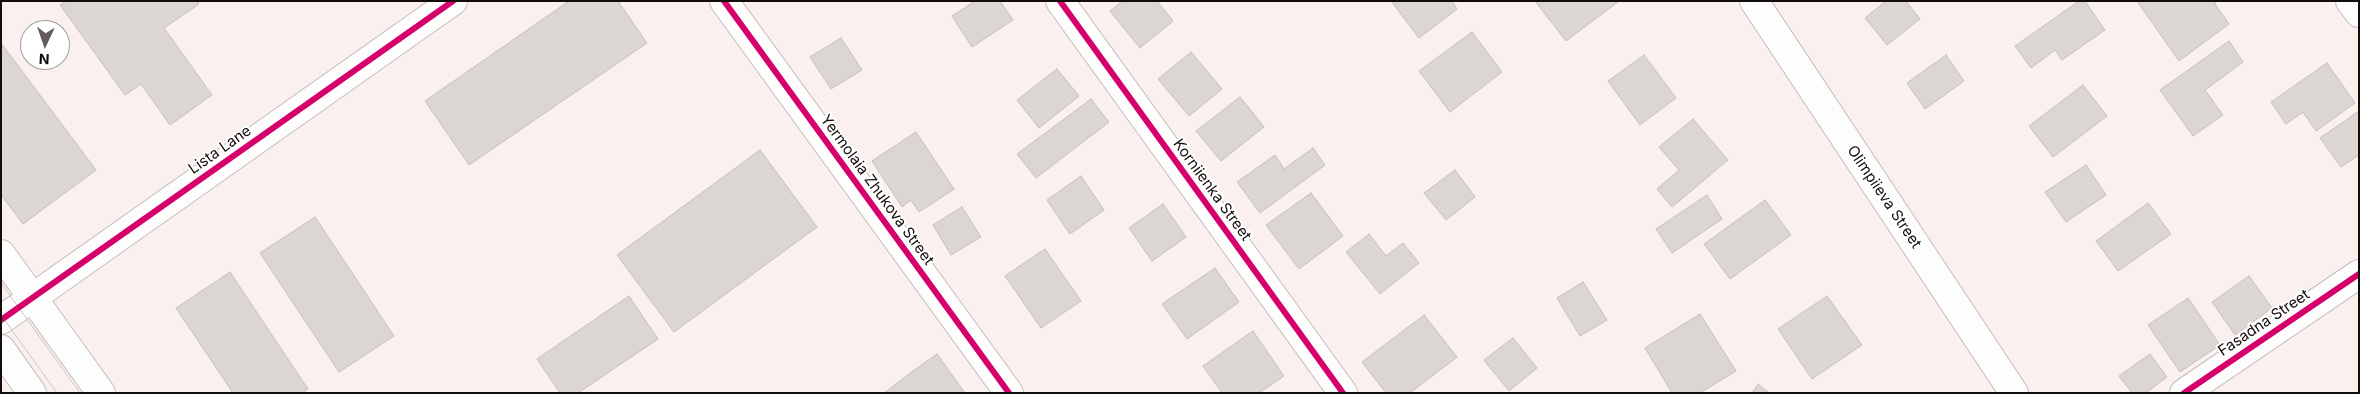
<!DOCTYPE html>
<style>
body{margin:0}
#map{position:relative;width:2360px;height:394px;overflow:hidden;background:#faf1ef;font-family:Inter,sans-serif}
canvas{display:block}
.frame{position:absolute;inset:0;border:2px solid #120c0a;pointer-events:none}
.north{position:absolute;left:20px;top:20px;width:50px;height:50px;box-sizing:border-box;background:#fff;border:1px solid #a09e9d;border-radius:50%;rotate:183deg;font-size:14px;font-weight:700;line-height:20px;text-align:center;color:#120c0a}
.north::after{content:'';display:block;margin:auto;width:18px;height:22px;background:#635c5a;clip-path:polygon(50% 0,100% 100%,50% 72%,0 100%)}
</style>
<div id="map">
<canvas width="2360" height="394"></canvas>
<div class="frame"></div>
<div class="north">N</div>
</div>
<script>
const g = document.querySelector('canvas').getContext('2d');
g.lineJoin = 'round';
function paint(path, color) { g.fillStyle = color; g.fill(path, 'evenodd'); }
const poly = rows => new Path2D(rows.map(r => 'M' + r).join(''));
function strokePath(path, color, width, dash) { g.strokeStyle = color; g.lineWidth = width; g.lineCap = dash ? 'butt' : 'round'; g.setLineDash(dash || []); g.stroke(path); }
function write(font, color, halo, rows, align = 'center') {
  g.font = font + ' Inter,sans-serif'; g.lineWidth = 4; g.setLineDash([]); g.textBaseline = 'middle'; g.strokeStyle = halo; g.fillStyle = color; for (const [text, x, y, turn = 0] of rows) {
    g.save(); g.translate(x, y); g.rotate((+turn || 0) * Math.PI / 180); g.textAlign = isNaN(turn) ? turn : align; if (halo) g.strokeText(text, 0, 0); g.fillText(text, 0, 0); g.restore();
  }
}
const building = poly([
 [66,1,197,1,199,4,164,28,212,95,170,125,141,84,125,95,60,5,66,1],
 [569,1,618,1,647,43,469,165,425,101,569,1],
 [975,1,1000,1,1013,20,972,47,952,16,975,1],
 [1122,1,1157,1,1173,21,1140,48,1110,11,1122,1],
 [1391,1,1452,1,1457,9,1419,38,1391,1],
 [1535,1,1617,1,1618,2,1566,41,1535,1],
 [1886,1,1906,1,1920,19,1887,45,1865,18,1886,1],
 [2079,1,2085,1,2105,30,2062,60,2055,50,2031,68,2015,46,2079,1],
 [2137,1,2216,1,2215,4,2229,24,2179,61,2137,1],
 [1472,32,1502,72,1450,112,1419,71,1472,32],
 [841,38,862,70,831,89,810,57,841,38],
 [2229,41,2243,62,2205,90,2223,115,2193,136,2160,90,2229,41],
 [1,43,96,170,23,224,1,195,1,43],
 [1191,52,1222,89,1189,116,1158,79,1191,52],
 [1644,55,1676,98,1640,125,1608,81,1644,55],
 [1946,55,1964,81,1925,109,1907,83,1946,55],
 [2327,63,2355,103,2316,131,2303,112,2286,124,2271,102,2327,63],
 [1057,69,1079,96,1039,128,1017,100,1057,69],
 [2083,85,2107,116,2053,157,2029,126,2083,85],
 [1240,97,1264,127,1221,161,1196,131,1240,97],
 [1091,99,1109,122,1036,178,1017,154,1091,99],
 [2359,111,2359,155,2341,167,2320,138,2359,111],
 [1693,119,1728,160,1672,207,1657,189,1679,170,1659,147,1693,119],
 [916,132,954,189,919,212,911,200,902,207,872,161,916,132],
 [1313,148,1325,165,1260,213,1237,182,1275,155,1284,169,1313,148],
 [760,150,817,227,674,332,617,255,760,150],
 [2086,165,2106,195,2066,222,2045,192,2086,165],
 [1455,170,1475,197,1446,220,1424,193,1455,170],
 [1081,176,1104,210,1070,234,1047,200,1081,176],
 [1311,193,1343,236,1299,269,1266,225,1311,193],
 [1707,195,1722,219,1672,253,1656,229,1707,195],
 [1765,200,1791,235,1730,279,1704,244,1765,200],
 [2148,203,2171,234,2118,271,2096,241,2148,203],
 [1163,204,1186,237,1152,261,1129,228,1163,204],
 [962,207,981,237,951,255,933,225,962,207],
 [315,217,394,336,339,372,260,253,315,217],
 [1369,234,1386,256,1403,243,1419,263,1380,294,1346,252,1369,234],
 [1045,249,1081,301,1041,328,1005,276,1045,249],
 [1215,268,1239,302,1187,339,1162,304,1215,268],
 [230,272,308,389,302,393,233,393,176,308,230,272],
 [2249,276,2272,308,2235,335,2212,302,2249,276],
 [1583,282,1607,320,1580,336,1557,298,1583,282],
 [629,296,658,339,578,393,560,393,537,359,629,296],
 [1827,296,1862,345,1812,379,1778,329,1827,296],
 [2188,298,2220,345,2180,372,2148,325,2188,298],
 [1700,314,1736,371,1700,393,1672,393,1645,348,1700,314],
 [1424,315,1457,357,1410,393,1386,393,1362,362,1424,315],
 [1253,331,1284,376,1259,393,1222,393,1203,366,1253,331],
 [1513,338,1537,368,1509,391,1484,360,1513,338],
 [937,354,965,393,884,393,913,371,937,354],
 [2150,354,2167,377,2146,393,2132,393,2119,376,2150,354],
 [1758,384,1769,393,1752,393,1758,384]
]);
paint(building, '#dcd6d2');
strokePath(building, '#c5bebb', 1);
const street = poly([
 [724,1,1009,393],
 [1060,1,1343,393],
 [2350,1,2359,13],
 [1,320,453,1],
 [2184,393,2359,274]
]);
const secondary = poly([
 [1754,1,2014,393],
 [1,254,101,393],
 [1,349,32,393]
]);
strokePath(street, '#c4bdbb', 30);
strokePath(secondary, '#c4bdbb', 30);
strokePath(street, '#fefdfd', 28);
strokePath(secondary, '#fefdfd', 28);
strokePath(poly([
 [1,283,80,393],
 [1,315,57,393]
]), '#cac7c6', 1);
strokePath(poly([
 [724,1,1009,393],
 [1060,1,1343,393],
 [1,320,453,1],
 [2184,393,2359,274]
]), '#d6006c', 6);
write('15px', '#120c0a', '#fff', [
 ["Lista Lane",220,150,-35],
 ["Yermolaia Zhukova Street",877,190,54],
 ["Korniienka Street",1212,190,54],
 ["Olimpiieva Street",1884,197,56],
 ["Fasadna Street",2264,323,-34]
]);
</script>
